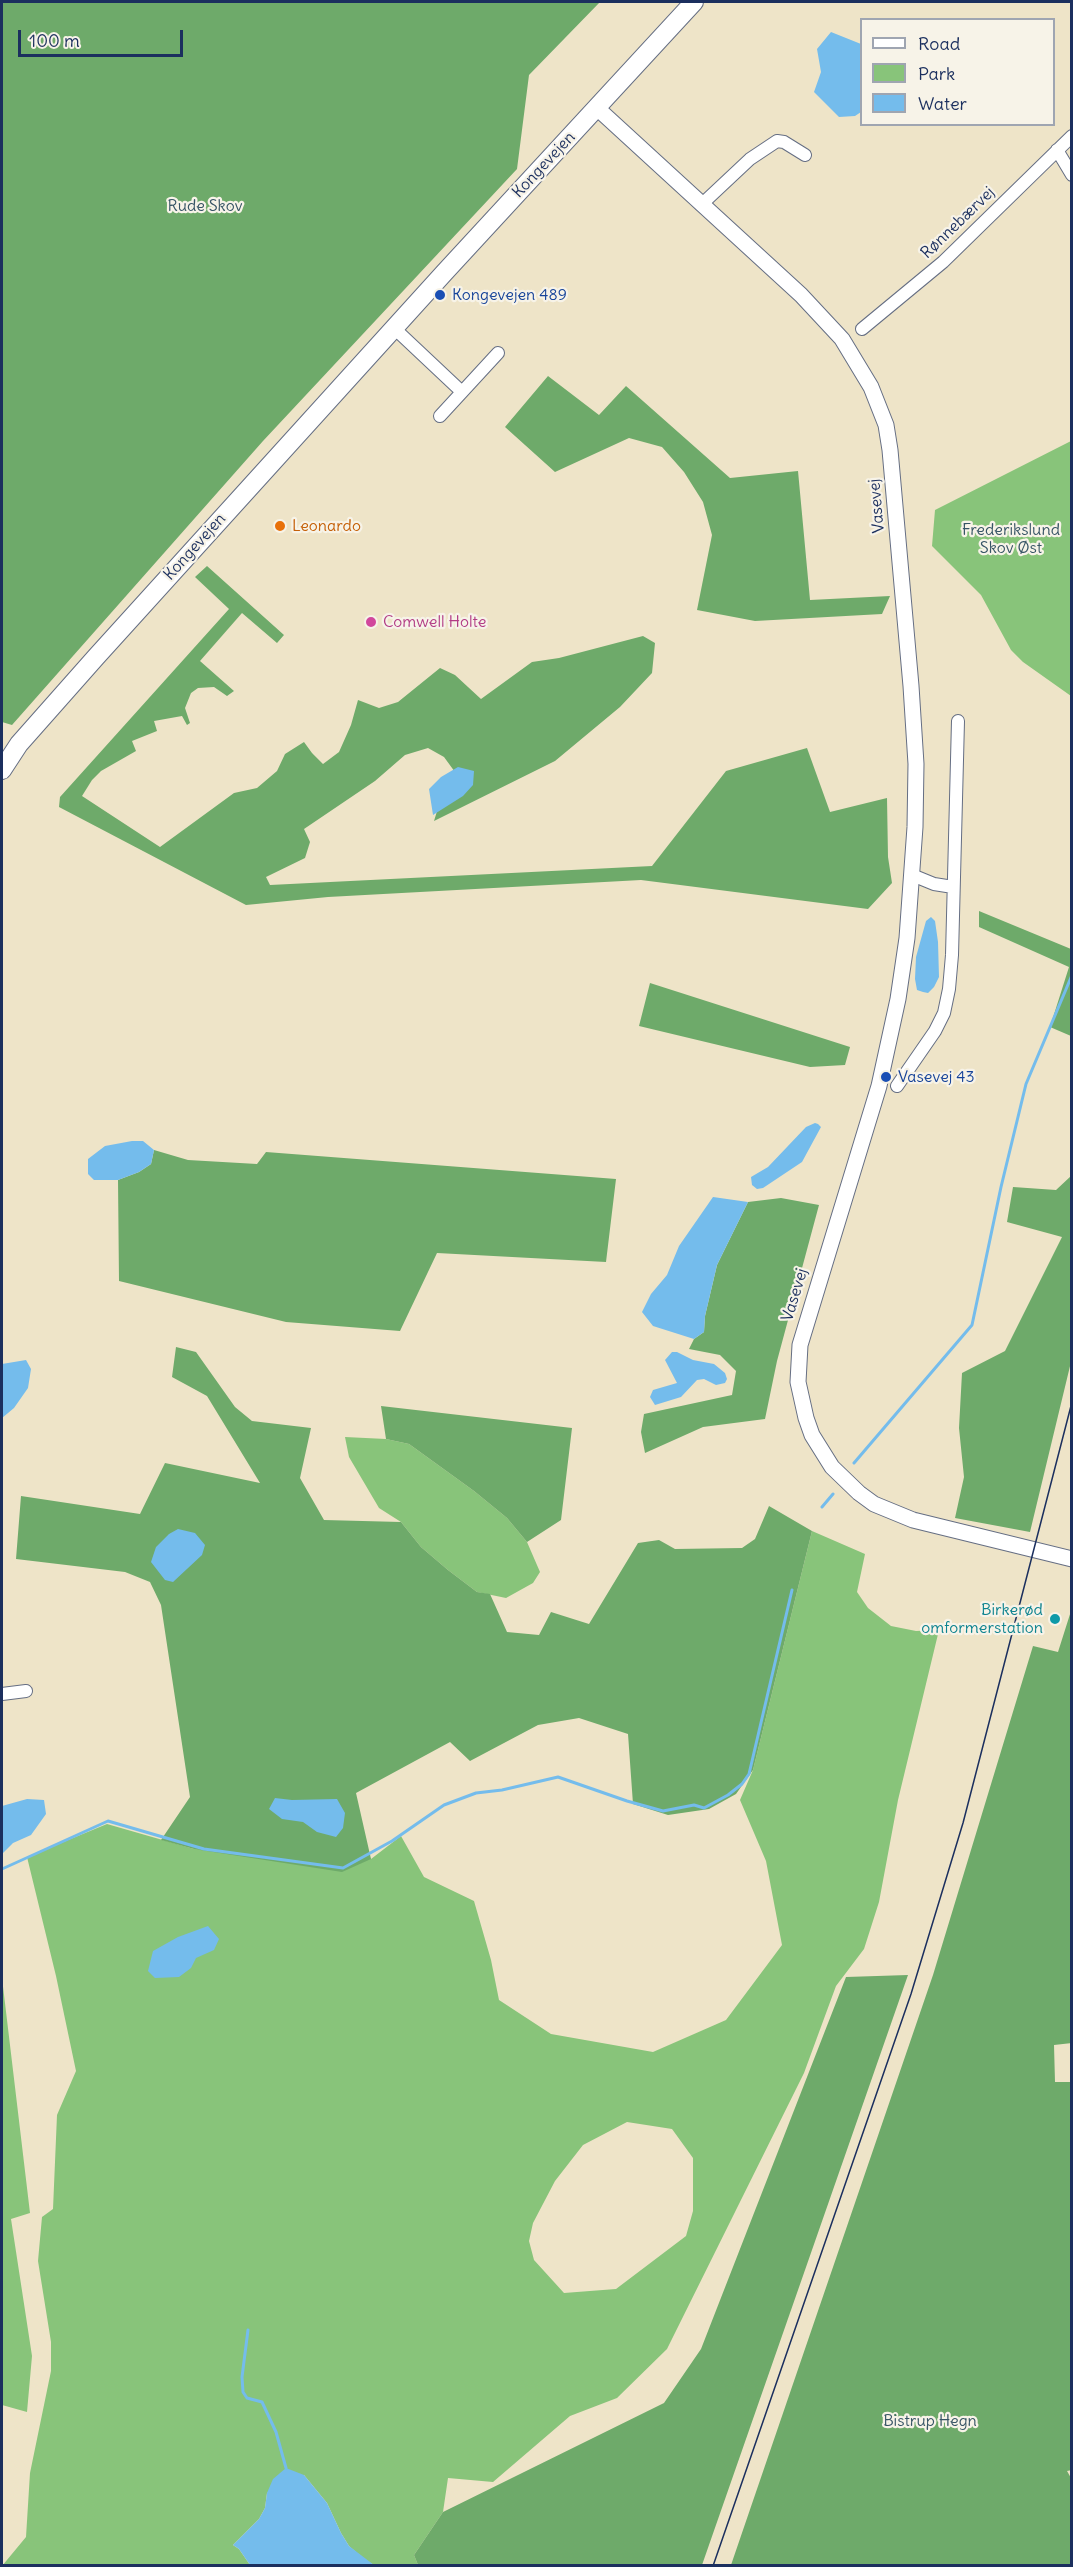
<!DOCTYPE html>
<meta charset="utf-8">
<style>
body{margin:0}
#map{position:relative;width:1073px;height:2567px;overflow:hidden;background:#eee4c8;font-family:Delius,sans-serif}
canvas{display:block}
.frame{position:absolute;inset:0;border:3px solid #1b2f5e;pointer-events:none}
.legend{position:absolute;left:860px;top:18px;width:195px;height:108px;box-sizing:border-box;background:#f7f3e8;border:2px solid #9fa5b1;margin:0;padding:8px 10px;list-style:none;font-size:18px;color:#1b2f5e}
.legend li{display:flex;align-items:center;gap:12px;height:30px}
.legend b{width:30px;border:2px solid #9fa5b1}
.scale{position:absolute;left:18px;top:30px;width:165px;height:27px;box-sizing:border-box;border:3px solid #1b2f5e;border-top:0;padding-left:8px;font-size:18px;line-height:21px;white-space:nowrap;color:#1b2f5e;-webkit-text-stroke:4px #f7f3e8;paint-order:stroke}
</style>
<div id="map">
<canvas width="1073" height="2567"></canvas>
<div class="frame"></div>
<ul class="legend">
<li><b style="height:8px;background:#fff"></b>Road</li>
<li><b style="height:16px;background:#88c47a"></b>Park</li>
<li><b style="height:16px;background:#74bcec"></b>Water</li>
</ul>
<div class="scale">100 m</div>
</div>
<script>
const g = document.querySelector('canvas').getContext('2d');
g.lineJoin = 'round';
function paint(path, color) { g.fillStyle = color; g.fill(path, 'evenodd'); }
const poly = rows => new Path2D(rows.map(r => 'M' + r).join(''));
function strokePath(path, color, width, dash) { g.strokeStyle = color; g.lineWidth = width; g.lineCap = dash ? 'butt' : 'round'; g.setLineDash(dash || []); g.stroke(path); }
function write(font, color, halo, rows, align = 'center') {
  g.font = font + ' Delius,sans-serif'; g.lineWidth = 4.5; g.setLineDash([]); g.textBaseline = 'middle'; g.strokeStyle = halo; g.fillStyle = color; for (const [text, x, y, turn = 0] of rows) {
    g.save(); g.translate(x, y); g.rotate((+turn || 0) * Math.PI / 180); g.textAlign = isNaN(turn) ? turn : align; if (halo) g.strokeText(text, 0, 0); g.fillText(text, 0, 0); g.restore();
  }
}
paint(poly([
 [1071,441,1071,696,1023,662,1011,650,981,595,932,546,935,510],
 [345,1437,386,1439,409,1444,474,1491,507,1518,527,1542,540,1572,533,1583,506,1598,477,1592,448,1570,421,1547,401,1522,379,1508,349,1457],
 [812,1531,865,1554,857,1592,868,1608,891,1626,916,1631,939,1630,898,1800,879,1902,864,1949,836,1986,804,2073,667,2349,617,2398,570,2416,493,2482,448,2478,443,2512,414,2555,418,2565,374,2565,365,2560,349,2546,341,2533,327,2503,304,2475,267,2493,265,2508,259,2519,233,2545,239,2549,250,2565,2,2566,26,2537,30,2473,51,2371,51,2342,38,2261,42,2217,53,2209,57,2115,76,2071,56,1976,27,1857,107,1824,194,1849,371,1859,401,1836,424,1877,474,1901,491,1960,499,2000,551,2034,653,2052,726,2020,782,1945,766,1861,740,1800,753,1770],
 [627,2122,672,2129,693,2158,693,2211,686,2236,616,2289,564,2293,534,2260,529,2241,533,2223,555,2181,583,2145],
 [2,1978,30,2213,11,2219,32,2356,27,2412,2,2405]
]), '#88c47a');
paint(poly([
 [2,2,600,2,529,75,517,169,263,441,12,725,2,722],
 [548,376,599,415,626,386,730,478,798,471,810,600,890,596,882,614,755,621,697,610,712,535,703,502,684,472,662,447,629,438,555,472,505,427],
 [207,566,284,635,277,643,242,613,200,661,234,691,227,696,214,687,198,688,191,693,185,708,190,723,187,725,182,716,154,721,157,731,132,741,136,751,101,771,92,780,82,796,160,847,234,793,257,788,277,771,285,754,304,742,312,753,323,764,339,752,351,725,358,700,379,708,398,702,440,668,455,675,481,699,532,662,559,658,643,636,655,643,652,673,620,707,555,761,434,821,438,808,463,783,444,757,428,748,405,755,375,781,304,829,310,842,305,858,266,877,270,885,652,866,726,771,807,748,830,812,887,798,888,857,892,883,868,909,641,880,328,897,246,905,59,807,60,797,229,609,195,577],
 [979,911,1071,949,1071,1036,1050,1027,1069,967,979,927],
 [650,983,850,1047,845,1065,810,1067,639,1026],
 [154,1150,188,1160,257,1164,266,1152,616,1179,606,1262,437,1253,400,1331,286,1322,119,1281,118,1180,139,1172,151,1164],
 [1071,1176,1071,1362,1030,1532,955,1518,964,1477,959,1428,962,1373,1005,1351,1062,1237,1007,1222,1013,1187,1056,1190],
 [781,1198,819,1205,777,1361,765,1419,703,1427,645,1453,641,1432,644,1414,732,1395,736,1371,720,1355,689,1349,694,1339,704,1332,705,1316,717,1265,748,1202],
 [176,1347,196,1352,235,1407,252,1421,311,1428,300,1478,324,1520,401,1522,421,1547,448,1570,477,1592,490,1594,507,1632,539,1635,551,1612,589,1624,638,1543,659,1540,675,1549,742,1548,755,1539,769,1506,812,1531,753,1770,736,1794,709,1809,668,1815,633,1804,628,1734,579,1718,538,1725,470,1761,450,1742,356,1793,371,1859,342,1872,194,1849,161,1840,190,1797,161,1605,150,1582,125,1572,16,1559,21,1496,140,1514,165,1463,260,1483,207,1396,172,1377],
 [381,1406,572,1428,561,1520,527,1542,507,1518,474,1491,409,1444,386,1439],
 [1071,1611,1072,2043,1054,2045,1055,2082,1072,2082,1072,2470,1067,2471,1071,2478,1071,2565,731,2565,933,1975,1033,1646,1058,1652],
 [908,1975,702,2565,418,2565,414,2555,443,2512,664,2403,701,2349,846,1977]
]), '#6eaa6a');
paint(poly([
 [831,32,861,44,861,112,855,116,839,117,814,92,821,72,817,49],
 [458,767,474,771,473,785,463,796,433,815,429,789,441,777],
 [931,917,935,921,938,942,939,977,934,987,928,993,923,992,917,990,915,979,916,957,926,921],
 [815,1123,818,1124,821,1127,802,1162,763,1188,757,1189,752,1185,751,1177,768,1167,806,1127],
 [132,1141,143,1141,154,1150,151,1164,139,1172,118,1180,94,1180,88,1174,88,1159,105,1146],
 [713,1197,748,1202,717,1265,705,1316,704,1332,694,1339,653,1326,642,1312,651,1294,667,1275,679,1246],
 [672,1352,677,1352,693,1360,714,1364,725,1373,727,1379,725,1383,716,1385,704,1379,697,1380,681,1397,655,1405,650,1397,653,1390,677,1383,665,1360],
 [26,1360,31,1369,28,1388,14,1408,2,1418,2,1364],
 [178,1529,195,1533,205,1545,202,1555,173,1582,165,1580,151,1562,156,1547,169,1534],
 [275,1798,292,1800,337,1799,345,1813,343,1828,336,1837,317,1832,303,1822,282,1819,269,1809],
 [27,1799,44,1800,46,1814,31,1835,13,1843,2,1854,2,1806],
 [208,1926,219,1939,214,1950,196,1958,191,1968,179,1977,155,1978,148,1971,153,1951,178,1937],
 [286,2468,304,2475,327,2503,341,2533,349,2546,374,2565,250,2565,239,2549,233,2545,259,2519,265,2508,267,2493,273,2479]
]), '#74bcec');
strokePath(poly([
 [854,1463,972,1325,1001,1187,1026,1084,1072,975],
 [822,1507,833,1494],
 [2,1869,108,1821,204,1849,343,1868,392,1841,444,1805,476,1793,502,1790,558,1777,627,1801,663,1811,694,1805,704,1808,728,1795,742,1784,749,1774,792,1590],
 [248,2330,242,2377,243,2392,247,2398,262,2402,276,2432,286,2468]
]), '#74bcec', 3);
const minor = poly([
 [1057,150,1072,175],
 [701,205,750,159,777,141,784,142,805,155],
 [394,328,462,392],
 [862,329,943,262,1072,136],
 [440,416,498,353],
 [912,875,934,884,953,887],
 [897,1086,935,1031,944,1013,949,989,952,955,958,721],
 [2,1694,26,1691]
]);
const tertiary = poly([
 [597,108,801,295,842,339,871,387,886,425,890,450,911,686,916,764,915,827,907,938,898,999,879,1086,800,1345,798,1382,806,1418,812,1435,832,1467,859,1493,874,1504,913,1520,1072,1559]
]);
const secondary = poly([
 [2,770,19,744,96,657,444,273,694,2]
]);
strokePath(minor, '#656e83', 14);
strokePath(tertiary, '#656e83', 17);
strokePath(secondary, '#656e83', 20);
strokePath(minor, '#fff', 12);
strokePath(tertiary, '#fff', 15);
strokePath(secondary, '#fff', 18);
strokePath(poly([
 [713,2566,911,1994,963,1823,1072,1402]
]), '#1b2f5e', 1.5);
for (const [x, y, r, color] of [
 [440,295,6,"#1a4fb4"],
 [280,526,6,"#e8710a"],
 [371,622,6,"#d1479c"],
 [886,1077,6,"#1a4fb4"],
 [1055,1619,6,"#0f9aa8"]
]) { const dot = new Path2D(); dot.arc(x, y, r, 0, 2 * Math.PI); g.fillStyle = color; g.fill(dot); strokePath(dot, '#f7f3e8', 2); }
write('16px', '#1b2f5e', '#f7f3e8', [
 ["Kongevejen",544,165,-47],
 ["Rønnebærvej",958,223,-44],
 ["Vasevej",877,506,-95],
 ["Kongevejen",195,547,-48],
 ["Vasevej",795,1295,-73]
]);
write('16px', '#365465', '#f7f3e8', [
 ["Rude Skov",205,206],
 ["Frederikslund",1011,530],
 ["Skov Øst",1011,548],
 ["Bistrup Hegn",930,2421]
]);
write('16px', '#164399', '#f7f3e8', [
 ["Kongevejen 489",452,295],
 ["Vasevej 43",898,1077]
], 'left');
write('16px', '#c56008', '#f7f3e8', [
 ["Leonardo",292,526]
], 'left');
write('16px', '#b23c85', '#f7f3e8', [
 ["Comwell Holte",383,622]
], 'left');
write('16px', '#0d838f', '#f7f3e8', [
 ["Birkerød",1043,1610],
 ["omformerstation",1043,1628]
], 'right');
</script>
